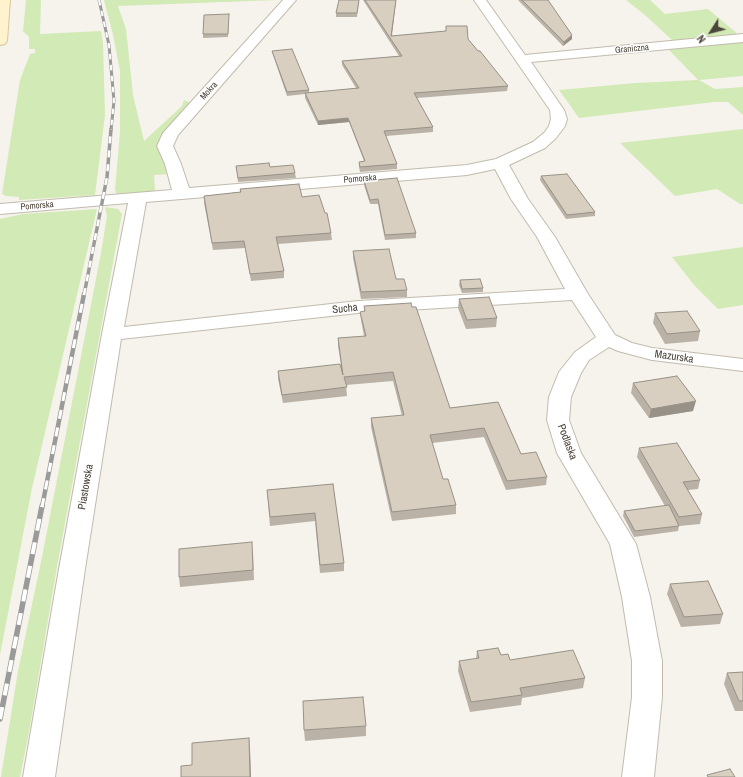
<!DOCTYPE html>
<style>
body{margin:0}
#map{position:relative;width:743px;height:777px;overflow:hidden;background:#f6f3ec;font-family:"Archivo Narrow",sans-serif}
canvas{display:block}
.north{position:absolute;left:691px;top:12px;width:40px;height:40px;-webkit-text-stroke:3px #fff;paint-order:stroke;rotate:234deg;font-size:11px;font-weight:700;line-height:16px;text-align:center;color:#4b4439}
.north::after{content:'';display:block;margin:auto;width:14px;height:18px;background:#4b4439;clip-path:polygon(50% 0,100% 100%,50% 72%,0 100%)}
</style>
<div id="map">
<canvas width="743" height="777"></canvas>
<div class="north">N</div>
</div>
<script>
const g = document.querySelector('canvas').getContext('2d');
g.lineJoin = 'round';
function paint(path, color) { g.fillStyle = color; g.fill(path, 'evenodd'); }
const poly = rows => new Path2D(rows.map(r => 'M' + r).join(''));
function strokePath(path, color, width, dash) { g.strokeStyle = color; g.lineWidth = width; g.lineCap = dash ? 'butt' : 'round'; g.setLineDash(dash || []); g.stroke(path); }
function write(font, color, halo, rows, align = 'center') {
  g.font = font + ' "Archivo Narrow",sans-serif'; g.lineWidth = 3; g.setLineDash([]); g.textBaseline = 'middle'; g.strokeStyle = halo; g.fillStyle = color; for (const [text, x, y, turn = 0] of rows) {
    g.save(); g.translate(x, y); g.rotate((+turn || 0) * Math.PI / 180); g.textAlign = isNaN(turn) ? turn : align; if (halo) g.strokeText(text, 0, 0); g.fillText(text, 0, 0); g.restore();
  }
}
paint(poly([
 [26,0,41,0,40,34,101,31,103,43,105,115,95,195,19,200,19,197,6,196,2,194,20,80,30,54,35,53,35,49,29,49,29,37,23,31],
 [104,0,277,0,118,6,126,29,133,95,144,141,182,106,184,100,193,104,159,141,172,174,154,175,155,191,117,194,115,190,120,132,120,71,113,35],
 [626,0,650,0,665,14,708,9,739,35,673,41,645,15],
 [743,42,743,76,699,80,715,89,743,87,743,115,728,102,714,102,579,118,559,90,635,83,698,80,668,49],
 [743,129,743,204,740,204,717,189,675,196,620,143],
 [105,207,118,209,122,214,58,561,29,732,20,777,1,777,18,671,42,557,101,253,107,216],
 [97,209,32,488,0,655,0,219,23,214],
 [743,247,743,305,718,309,694,285,672,257]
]), '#d2eab5');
const minor = poly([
 [283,0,296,0,178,135,173,146,181,164,189,188,467,165,496,159,533,142,545,132,549,126,551,119,550,110,474,0,486,0,525,55,743,34,743,42,531,62,564,110,567,119,565,126,556,138,545,148,509,165,528,199,555,237,588,294,615,335,632,343,652,348,743,359,743,371,652,360,618,351,609,347,589,360,581,373,571,397,569,420,581,453,636,544,650,597,662,661,662,697,654,777,622,777,632,697,632,661,622,597,610,544,557,453,547,420,549,397,559,372,575,352,596,337,572,300,358,313,121,339,85,569,55,777,23,777,59,569,102,334,128,203,0,214,0,204,172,190,165,164,157,146,163,133,283,0],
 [495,169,511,199,537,237,565,289,358,301,124,327,146,202,467,175,495,169]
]);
const secondary = poly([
 [0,0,10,0,7,41,5,44,0,45,0,0]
]);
strokePath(minor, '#c2bbae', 2);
strokePath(secondary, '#d6c79b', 2);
paint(minor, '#fff');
paint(secondary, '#fff3cd');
const railFar3 = poly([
 [99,0,109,45,114,101,111,130]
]);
const railFar2 = poly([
 [84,295,107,177,111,129]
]);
const railFar1 = poly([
 [42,507,84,294]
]);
const rail = poly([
 [0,719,42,506]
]);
strokePath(railFar3, '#9a9a9a', 3);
strokePath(railFar2, '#9a9a9a', 3.5);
strokePath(railFar1, '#9a9a9a', 4.5);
strokePath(rail, '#9a9a9a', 5.5);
strokePath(railFar3, '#fff', 2, [5.5]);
strokePath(railFar2, '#fff', 2.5, [7]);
strokePath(railFar1, '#fff', 3, [9]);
strokePath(rail, '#fff', 4, [12]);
paint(poly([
 [359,0,357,17,336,17,336,13],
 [363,0,396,0,392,36,446,31,446,26,468,39,508,86,507,91,417,98,433,127,433,132,386,136,397,164,397,169,360,172,359,167,359,162,364,161,349,122,318,125,305,98,305,94,287,96,273,55,272,51,309,90,309,93,356,88,342,65,342,61,399,56],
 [518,0,548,0,572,35,572,39,563,46],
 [229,17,228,37,203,38,203,34],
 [236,166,270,167,295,173,296,178,238,182],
 [541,176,595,212,595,216,566,219,540,180],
 [364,181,416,233,416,238,385,240,378,204,370,204,364,185],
 [240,189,302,197,331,233,332,240,278,244,284,271,284,278,251,281,245,248,213,250,204,203,204,196,240,192],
 [353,251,396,279,407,290,407,297,361,299,353,258],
 [460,280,483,288,483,292,462,293,459,285],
 [459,299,497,318,496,327,466,329,458,308],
 [364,306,412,307,450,408,498,402,521,454,547,477,546,485,506,490,484,437,432,443,443,479,456,505,456,514,392,521,371,427,371,418,402,416,393,381,346,385,347,396,283,403,278,379,278,371,341,365,338,346,338,338,364,336,361,320,360,312,364,312],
 [655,313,700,331,698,341,665,344,653,323],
 [633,383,693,411,649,418,631,393],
 [639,448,700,480,698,489,688,490,702,514,700,524,679,526,678,531,634,537,623,516,624,511,665,506,637,457],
 [333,484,344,563,344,571,320,573,315,521,270,526,267,490],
 [253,552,254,580,180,587,179,577],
 [670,584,723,614,720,624,681,627,667,594],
 [477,651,501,655,510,660,585,678,583,688,522,698,521,705,470,712,458,671,459,661,476,659],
 [743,672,743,711,735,711,724,684,727,673],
 [366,726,366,736,305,741,304,730]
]), '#bab2a6');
paint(poly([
 [396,0,391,40,391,36],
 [572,35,572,39,563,46,564,42],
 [348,118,349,122,318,125,318,121],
 [696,401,693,411,649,418,651,409],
 [249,738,250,748,251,777,250,777]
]), '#979187');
const building = poly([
 [339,0,359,0,357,13,336,13,339,0],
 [365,0,396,0,391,36,446,31,446,26,467,26,468,39,478,51,480,51,508,86,414,93,433,127,384,131,397,164,360,167,359,162,365,161,348,118,318,121,305,93,359,88,342,61,402,56,365,0],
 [522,0,548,0,572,35,564,42,522,0],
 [229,14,228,34,203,34,204,15,229,14],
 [292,49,309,90,287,92,272,51,292,49],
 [269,163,270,167,293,165,295,173,238,178,236,166,269,163],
 [567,174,595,212,567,215,541,176,567,174],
 [397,178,416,233,385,235,378,199,370,200,364,181,397,178],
 [299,184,302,197,319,195,325,213,327,213,331,233,276,237,284,271,250,274,244,241,212,243,204,196,241,192,240,189,299,184],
 [389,249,396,279,404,279,407,290,361,292,353,251,389,249],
 [480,279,483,288,462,289,460,280,480,279],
 [489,297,497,318,467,320,459,299,489,297],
 [411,303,412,307,416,307,450,408,498,402,521,454,536,452,547,477,507,481,484,428,430,435,443,479,448,479,456,505,392,512,371,418,404,415,393,372,344,377,347,387,282,395,278,371,340,364,343,375,338,338,366,336,360,312,365,311,364,306,411,303],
 [687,311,700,331,667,334,655,313,687,311],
 [677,376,696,401,651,409,633,383,677,376],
 [677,443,700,480,683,482,702,514,679,517,639,448,677,443],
 [333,484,344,563,320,565,315,513,270,517,267,490,333,484],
 [669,505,679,526,635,531,624,511,669,505],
 [252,542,253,570,179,577,179,549,252,542],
 [708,581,723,614,684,617,670,584,708,581],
 [498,648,501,655,508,654,510,660,573,650,585,678,520,688,522,695,471,702,459,661,479,658,477,651,498,648],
 [743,672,743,701,739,701,727,673,743,672],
 [363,697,366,726,304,730,303,701,363,697],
 [249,738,250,777,181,777,181,766,192,765,192,743,249,738],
 [730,769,735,777,708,777,707,775,730,769]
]);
paint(building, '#d8cfc1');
strokePath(building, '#979187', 1);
write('9px', '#4b4439', '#fff', [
 ["Graniczna",632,49,-5],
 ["Mokra",209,91,-48],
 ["Pomorska",360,179,-5],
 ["Pomorska",37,206,-5]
]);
write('11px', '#4b4439', '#fff', [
 ["Sucha",345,309,-6],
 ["Mazurska",674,357,8],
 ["Podlaska",567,442,69],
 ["Piastowska",86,487,-80]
]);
</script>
